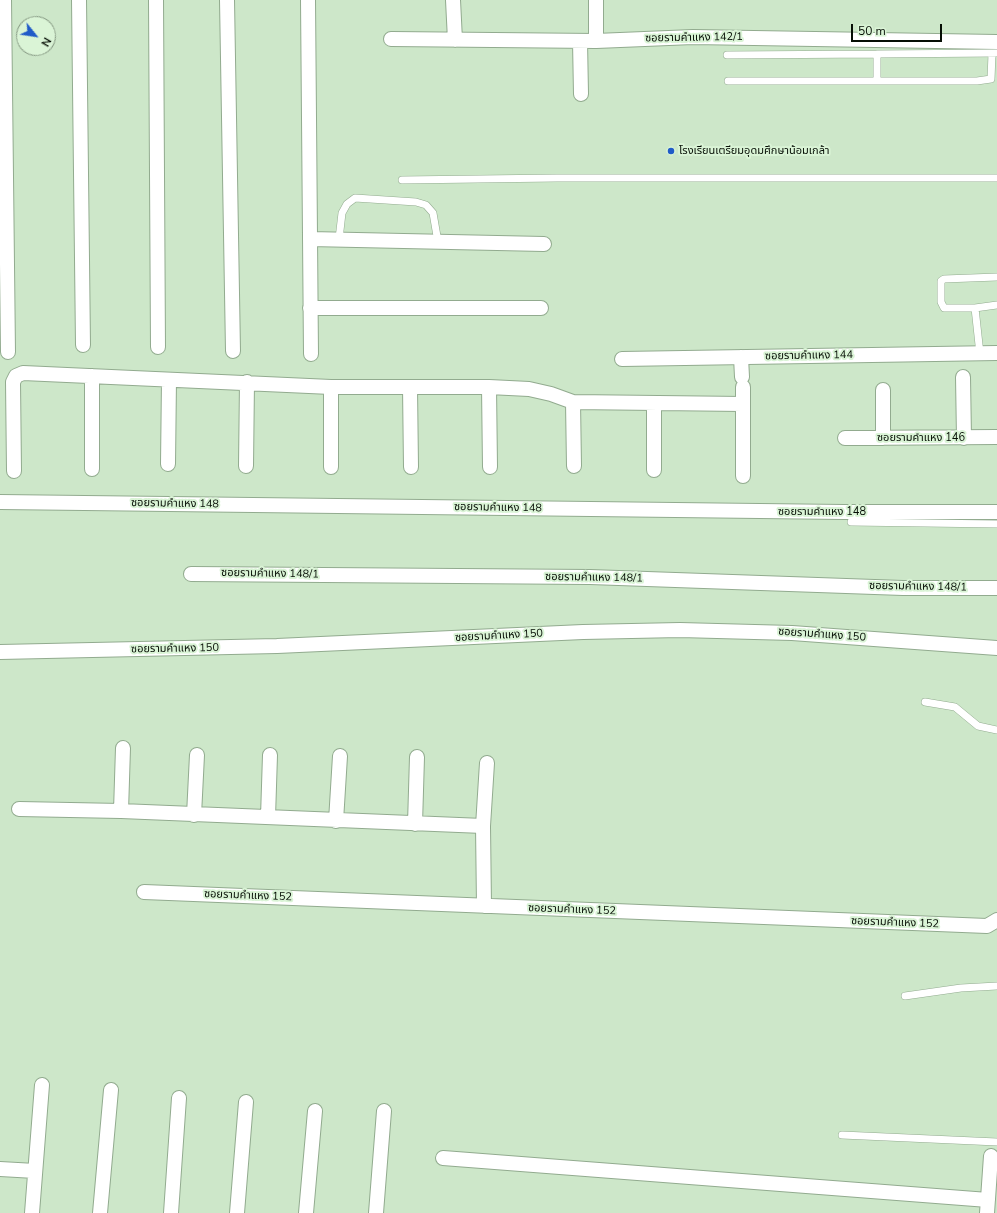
<!DOCTYPE html>
<meta charset="utf-8">
<style>
body{margin:0}
#map{position:relative;width:997px;height:1213px;overflow:hidden;background:#cde7c9;font-family:"Nunito Sans",sans-serif}
canvas{display:block}
.north{position:absolute;left:16px;top:16px;width:40px;height:40px;box-sizing:border-box;background:#daf4d6;border:1px solid #859882;border-radius:50%;rotate:120deg;font-size:11px;font-weight:700;line-height:16px;text-align:center;color:#060e05}
.north::after{content:'';display:block;margin:auto;width:14px;height:18px;background:#205bc8;clip-path:polygon(50% 0,100% 100%,50% 72%,0 100%)}
.scale{position:absolute;left:851px;top:24px;width:91px;height:18px;box-sizing:border-box;border:2px solid #060e05;border-top:0;padding-left:5px;font-size:12px;line-height:14px;white-space:nowrap;color:#060e05;-webkit-text-stroke:3px #daf4d6;paint-order:stroke}
</style>
<div id="map">
<canvas width="997" height="1213"></canvas>
<div class="north">N</div>
<div class="scale">50 m</div>
</div>
<script>
const g = document.querySelector('canvas').getContext('2d');
g.lineJoin = 'round';
const poly = rows => new Path2D(rows.map(r => 'M' + r).join(''));
function strokePath(path, color, width, dash) { g.strokeStyle = color; g.lineWidth = width; g.lineCap = dash ? 'butt' : 'round'; g.setLineDash(dash || []); g.stroke(path); }
function write(font, color, halo, rows, align = 'center') {
  g.font = font + ' "Nunito Sans","Noto Sans Thai",sans-serif'; g.lineWidth = 4; g.setLineDash([]); g.textBaseline = 'middle'; g.strokeStyle = halo; g.fillStyle = color; for (const [text, x, y, turn = 0] of rows) {
    g.save(); g.translate(x, y); g.rotate((+turn || 0) * Math.PI / 180); g.textAlign = isNaN(turn) ? turn : align; if (halo) g.strokeText(text, 0, 0); g.fillText(text, 0, 0); g.restore();
  }
}
const lane = poly([
 [727,55,877,54],
 [877,80,877,54,997,53],
 [728,81,977,81,991,79,992,54],
 [402,180,557,178,997,178],
 [339,239,342,213,347,204,355,198,416,202,426,205,433,213,438,242],
 [997,277,944,279,941,281,941,302,944,308,975,308,997,305],
 [975,308,980,354],
 [851,522,997,524],
 [925,702,955,707,978,726,997,730],
 [905,996,961,988,997,986],
 [842,1135,997,1142]
]);
const street = poly([
 [4,0,8,352],
 [79,0,83,345],
 [156,0,158,347],
 [227,0,233,351],
 [308,0,311,354],
 [453,0,455,40],
 [596,0,596,41],
 [391,39,596,41,693,37,997,42],
 [580,41,581,94],
 [310,239,544,244],
 [310,308,541,308],
 [741,357,742,377],
 [622,359,997,353],
 [963,377,964,438],
 [410,387,411,467],
 [489,387,490,467],
 [743,387,743,476],
 [883,390,883,438],
 [573,402,574,466],
 [845,438,997,437],
 [168,464,169,380],
 [246,466,247,382],
 [331,467,331,387],
 [92,469,92,376],
 [654,470,654,404],
 [14,471,13,382,16,376,23,373,331,387,489,387,529,389,551,394,573,402,743,404],
 [0,502,844,512,997,512],
 [191,574,590,577,903,588,997,588],
 [0,652,277,646,583,632,680,630,792,633,997,648],
 [19,809,121,811,483,826],
 [121,811,123,748],
 [194,815,197,755],
 [268,817,270,755],
 [336,821,340,756],
 [415,824,417,757],
 [144,892,987,926,997,920],
 [484,906,483,826,487,763],
 [443,1158,988,1200],
 [0,1169,35,1171],
 [32,1213,42,1085],
 [100,1213,111,1090],
 [171,1213,179,1098],
 [237,1213,246,1102],
 [306,1213,315,1111],
 [376,1213,384,1111],
 [987,1213,991,1156]
]);
strokePath(lane, '#92ab8f', 8);
strokePath(street, '#92ab8f', 16);
strokePath(lane, '#fff', 7);
strokePath(street, '#fff', 14);
for (const [x, y, r, color] of [
 [671,151,4,"#205bc8"]
]) { const dot = new Path2D(); dot.arc(x, y, r, 0, 2 * Math.PI); g.fillStyle = color; g.fill(dot); strokePath(dot, '#daf4d6', 1.5); }
write('11px', '#060e05', '#daf4d6', [
 ["ซอยรามคำแหง 142/1",694,38,-1],
 ["ซอยรามคำแหง 144",809,356,-1],
 ["ซอยรามคำแหง 146",921,438],
 ["ซอยรามคำแหง 148",175,504,1],
 ["ซอยรามคำแหง 148",498,508,1],
 ["ซอยรามคำแหง 148",822,512],
 ["ซอยรามคำแหง 148/1",270,574,1],
 ["ซอยรามคำแหง 148/1",594,578,1],
 ["ซอยรามคำแหง 148/1",918,587,1],
 ["ซอยรามคำแหง 150",822,635,4],
 ["ซอยรามคำแหง 150",499,636,-3],
 ["ซอยรามคำแหง 150",175,649,-1],
 ["ซอยรามคำแหง 152",248,896,2],
 ["ซอยรามคำแหง 152",572,910,2],
 ["ซอยรามคำแหง 152",895,923,2]
]);
write('11px', '#060e05', '#daf4d6', [
 ["โรงเรียนเตรียมอุดมศึกษาน้อมเกล้า",679,151]
], 'left');
</script>
